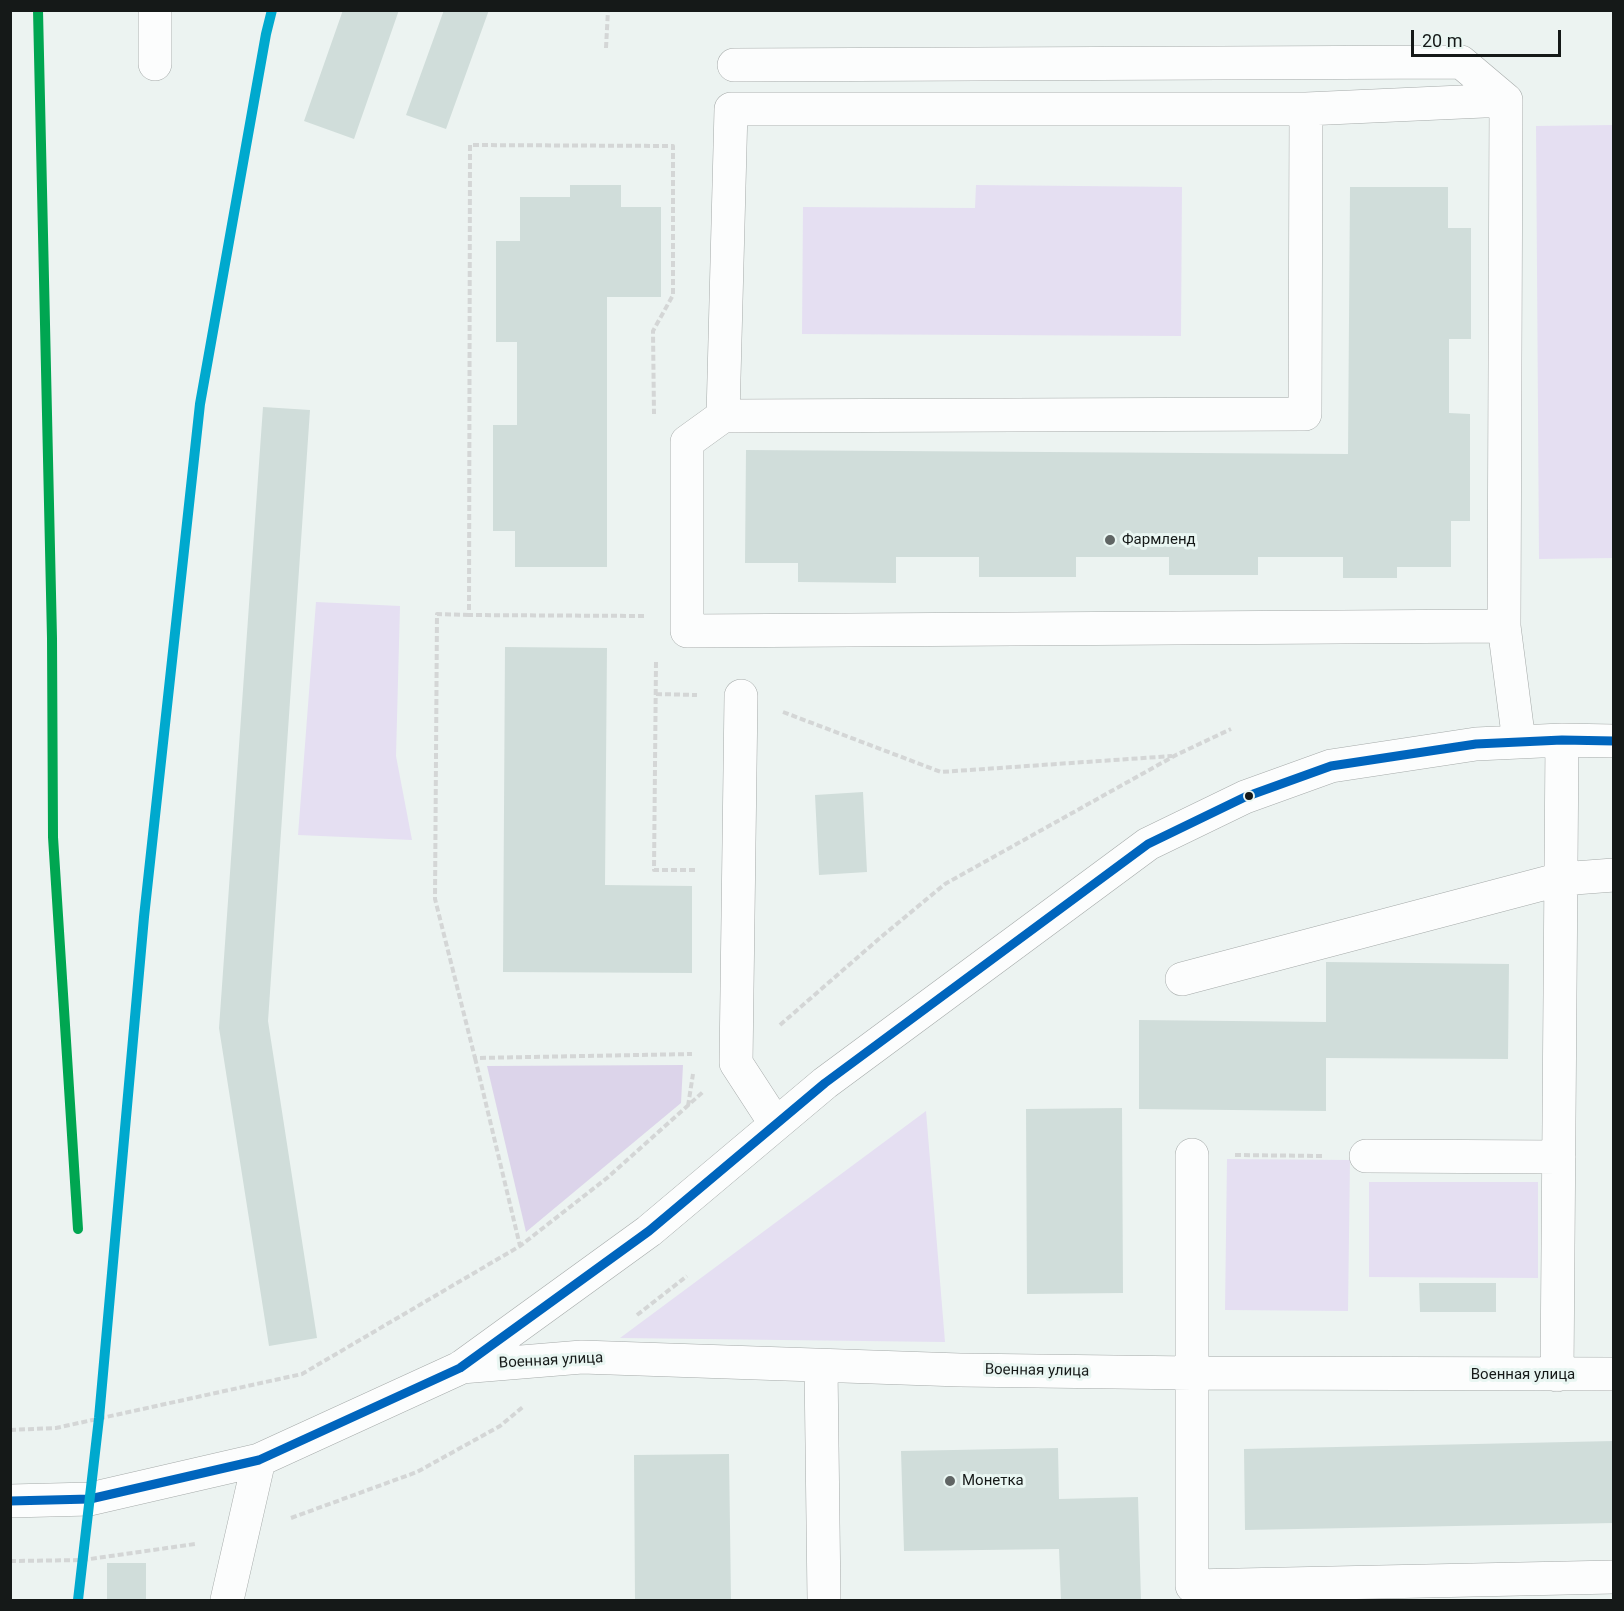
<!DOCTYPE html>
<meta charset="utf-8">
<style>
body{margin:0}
#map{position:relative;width:1624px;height:1611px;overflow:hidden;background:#ecf3f1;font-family:Roboto,sans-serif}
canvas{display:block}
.frame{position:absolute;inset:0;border:12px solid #151918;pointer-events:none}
.scale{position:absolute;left:1411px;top:30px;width:150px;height:27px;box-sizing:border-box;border:3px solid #151918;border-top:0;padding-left:8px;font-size:18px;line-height:21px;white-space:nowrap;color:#151918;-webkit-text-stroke:4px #e9f6f2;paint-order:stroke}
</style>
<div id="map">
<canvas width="1624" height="1611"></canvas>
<div class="frame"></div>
<div class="scale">20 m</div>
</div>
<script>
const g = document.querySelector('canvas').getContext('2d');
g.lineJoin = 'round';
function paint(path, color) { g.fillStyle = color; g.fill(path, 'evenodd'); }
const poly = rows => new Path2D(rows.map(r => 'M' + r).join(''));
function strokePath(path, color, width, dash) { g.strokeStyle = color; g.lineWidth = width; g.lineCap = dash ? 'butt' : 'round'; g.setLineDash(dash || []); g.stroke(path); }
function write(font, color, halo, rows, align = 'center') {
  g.font = font + ' Roboto,sans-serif'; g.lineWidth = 6; g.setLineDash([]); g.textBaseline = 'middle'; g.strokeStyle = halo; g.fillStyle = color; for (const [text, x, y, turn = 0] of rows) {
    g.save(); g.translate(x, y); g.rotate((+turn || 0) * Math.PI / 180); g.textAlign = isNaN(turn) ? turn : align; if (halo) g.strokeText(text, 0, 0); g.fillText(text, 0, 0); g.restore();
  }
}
paint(poly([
 [1613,125,1613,558,1539,559,1536,126],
 [976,185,1182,187,1181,336,802,334,803,207,975,208],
 [316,602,400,606,396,756,412,840,298,835],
 [926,1111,945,1342,620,1338],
 [1227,1159,1350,1160,1348,1311,1225,1310],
 [1369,1182,1538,1182,1538,1278,1369,1277]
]), '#e5dff2');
paint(poly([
 [683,1065,681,1103,526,1232,487,1066]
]), '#dcd4ea');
paint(poly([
 [343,10,399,10,354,139,304,121],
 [444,10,489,10,446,129,406,115],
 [570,185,621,185,621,207,661,207,661,297,607,297,607,567,515,567,515,531,493,531,493,425,517,425,517,342,496,342,496,241,520,241,520,197,570,197],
 [1350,187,1448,187,1448,228,1471,228,1471,339,1449,339,1449,413,1470,414,1470,521,1451,521,1451,567,1397,567,1397,578,1343,578,1343,557,1258,557,1258,575,1169,575,1169,557,1076,557,1076,577,979,577,979,557,896,557,896,583,798,582,798,563,745,563,746,450,1348,454],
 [263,407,310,410,268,1021,317,1338,269,1346,219,1028],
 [505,647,607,648,605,885,692,886,692,973,503,972],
 [863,792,867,872,819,875,815,795],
 [1326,962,1509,964,1508,1059,1326,1058,1326,1111,1139,1109,1139,1020,1326,1022],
 [1122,1108,1123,1293,1027,1294,1026,1109],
 [1419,1283,1496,1283,1496,1312,1420,1312],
 [1614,1441,1614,1523,1245,1530,1244,1449],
 [1058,1448,1059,1499,1138,1497,1141,1600,1061,1600,1059,1549,904,1551,901,1451],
 [729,1454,731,1600,635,1600,634,1455],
 [107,1563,146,1563,146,1600,107,1600]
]), '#d0ddda');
const minor = poly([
 [155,10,155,64],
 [734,65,1461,62,1506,100,1504,626,1519,742],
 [723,416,1305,414,1306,109],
 [1504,626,687,631,687,442,723,416,731,109,1306,109,1506,100],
 [741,696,736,1063,775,1123],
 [1182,979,1561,879,1614,875],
 [1192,1155,1192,1586,1614,1577],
 [1366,1156,1559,1157],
 [821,1366,824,1600],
 [461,1367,582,1357,960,1370,1192,1373,1614,1374],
 [1557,1375,1562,740],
 [10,1501,90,1499,259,1460,460,1368,649,1231,825,1083,1148,844,1245,797,1331,766,1476,744,1562,740,1614,741],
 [227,1600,259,1460]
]);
strokePath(minor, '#a5aaa9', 34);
strokePath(poly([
 [606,48,608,10],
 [469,615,437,614,435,899,475,1058,692,1054],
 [644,616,469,615,470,145,673,146,673,295,653,331,654,414],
 [656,662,654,870,697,870],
 [656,694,697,695],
 [783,712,941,772,1172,756],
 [780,1025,881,937,945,884,1176,755,1231,729],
 [475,1058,520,1246],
 [688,1106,693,1074],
 [1235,1155,1323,1156],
 [637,1315,687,1276],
 [10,1430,56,1428,302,1374,520,1246,607,1178,704,1091],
 [291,1518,417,1472,500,1426,524,1406],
 [10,1561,83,1560,195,1544]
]), '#d4d6d6', 4, [6, 3]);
strokePath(minor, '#fcfdfd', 33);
strokePath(poly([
 [10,1501,90,1499,259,1460,460,1368,649,1231,825,1083,1148,844,1245,797,1331,766,1476,744,1562,740,1614,741]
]), '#0065bd', 9);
strokePath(poly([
 [78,1600,99,1418,144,917,200,404,266,34,272,10]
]), '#00a9ce', 10);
strokePath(poly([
 [38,10,52,638,53,837,78,1229]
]), '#00a651', 10);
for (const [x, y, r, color] of [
 [1110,540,6,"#606564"],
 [1249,796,5,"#151918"],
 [950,1481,6,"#606564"]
]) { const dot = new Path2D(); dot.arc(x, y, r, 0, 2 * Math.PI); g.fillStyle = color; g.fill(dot); strokePath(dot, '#e9f6f2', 2); }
write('15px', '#151918', '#e9f6f2', [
 ["Фармленд",1122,540],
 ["Монетка",962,1481]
], 'left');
write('15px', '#151918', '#e9f6f2', [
 ["Военная улица",551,1361,-3],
 ["Военная улица",1037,1371,1],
 ["Военная улица",1523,1375]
]);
</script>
